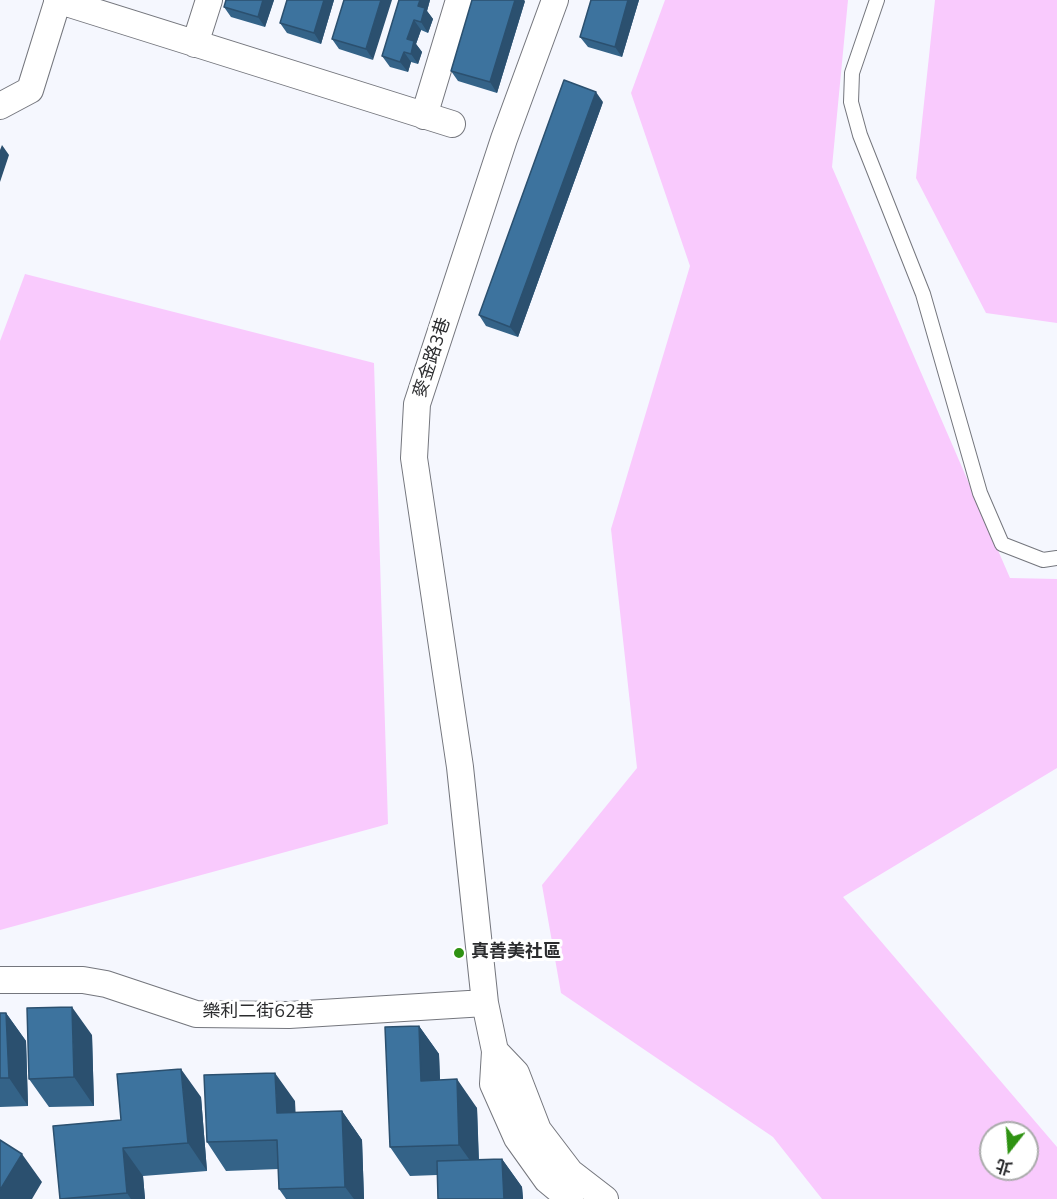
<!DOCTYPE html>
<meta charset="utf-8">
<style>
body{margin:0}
#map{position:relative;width:1057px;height:1199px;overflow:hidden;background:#f5f7fe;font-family:"Nunito Sans","Noto Sans TC",sans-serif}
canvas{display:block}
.north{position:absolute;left:979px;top:1121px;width:60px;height:60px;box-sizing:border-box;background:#fff;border:2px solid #aaabab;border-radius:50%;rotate:197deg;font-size:16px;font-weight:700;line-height:24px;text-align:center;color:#2b2c2e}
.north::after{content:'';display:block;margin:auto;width:21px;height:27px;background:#2f9212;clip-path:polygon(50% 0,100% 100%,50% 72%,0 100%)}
</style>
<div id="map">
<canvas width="1057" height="1199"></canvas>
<div class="north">北</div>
</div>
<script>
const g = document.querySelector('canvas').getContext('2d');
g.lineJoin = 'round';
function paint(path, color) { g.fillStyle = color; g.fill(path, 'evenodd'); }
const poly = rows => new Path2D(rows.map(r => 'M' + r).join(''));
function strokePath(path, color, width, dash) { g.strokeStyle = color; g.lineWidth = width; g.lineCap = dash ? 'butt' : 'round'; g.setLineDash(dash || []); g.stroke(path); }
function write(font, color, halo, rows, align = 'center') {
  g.font = font + ' "Nunito Sans","Noto Sans TC",sans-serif'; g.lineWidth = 6; g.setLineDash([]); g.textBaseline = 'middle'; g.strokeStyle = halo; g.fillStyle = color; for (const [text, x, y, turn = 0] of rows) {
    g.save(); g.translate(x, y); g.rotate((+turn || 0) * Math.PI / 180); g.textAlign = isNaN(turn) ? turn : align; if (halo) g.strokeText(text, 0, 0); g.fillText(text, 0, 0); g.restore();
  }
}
paint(poly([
 [665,0,848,0,832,167,1010,578,1057,579,1057,768,843,897,1057,1147,1057,1199,822,1199,773,1137,561,993,542,885,637,768,611,529,690,266,631,93],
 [991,1133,1027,1133,1027,1169,991,1169],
 [935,0,1057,0,1057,323,986,313,916,178],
 [25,274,374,363,388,824,0,930,0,341]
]), '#f9cafd');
const lane = poly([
 [877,0,852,73,851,102,860,135,923,294,980,493,1002,544,1043,560,1057,558]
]);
const street = poly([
 [57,0,452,124],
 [555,0,504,139,417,404,414,458,460,767,485,1003,495,1051,493,1084,517,1138,547,1180,570,1199],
 [195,44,209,0],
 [0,106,30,90,58,0],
 [424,116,459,0],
 [0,980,83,980,106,984,196,1014,289,1015,485,1003],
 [495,1051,516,1073,538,1130,570,1172,605,1199]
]);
strokePath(lane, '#74767d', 16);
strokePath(street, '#74767d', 28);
strokePath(lane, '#fff', 14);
strokePath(street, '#fff', 26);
paint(poly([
 [226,0,274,0,265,27,231,17,224,7],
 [287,0,334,0,321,44,287,33,280,23],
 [344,0,373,60,339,49,332,39],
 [399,0,430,0,427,11,433,19,428,33,421,30,416,44,422,52,418,64,411,62,408,72,390,67,382,56],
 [591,0,639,0,622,57,588,47,580,37],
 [525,1,497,93,458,81,451,71],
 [603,102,518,337,486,326,479,315],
 [0,1013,6,1013,26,1041,28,1106,0,1107],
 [419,1026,439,1054,440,1080,477,1108,479,1159,502,1159,522,1187,523,1199,438,1199,437,1175,410,1176,390,1147],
 [92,1035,94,1106,49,1107,29,1079],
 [201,1097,207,1171,143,1176,145,1199,60,1199,121,1120],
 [295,1101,295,1113,342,1111,362,1140,364,1199,286,1199,279,1189,279,1169,226,1171,207,1142]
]), '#346388');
paint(poly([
 [263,0,274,0,265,27,258,17],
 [324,0,334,0,321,44,314,33],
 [381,0,392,0,373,60,366,49],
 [420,0,430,0,427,11,433,19,428,33,421,22,418,6],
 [515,0,524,0,525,1,497,93,490,82],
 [628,0,639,0,622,57,615,47],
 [414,20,421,30,416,44,422,52,418,64,411,54,407,39],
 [404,52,411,62,408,72,400,62],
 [596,92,603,102,518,337,510,327],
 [2,145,9,155,0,182,0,150],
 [72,1007,92,1035,94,1106,74,1077],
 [6,1013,26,1041,28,1106,9,1078],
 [419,1026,439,1054,441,1109,421,1081],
 [181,1069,201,1097,207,1171,188,1143],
 [275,1073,295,1101,297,1141,277,1113],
 [457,1079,477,1108,479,1173,459,1145],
 [342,1111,362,1140,364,1199,354,1199,345,1187],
 [123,1148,143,1176,145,1199,131,1199,127,1193],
 [22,1154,42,1182,32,1199,0,1199,0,1190],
 [502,1159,522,1187,523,1199,504,1199]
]), '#2b506f');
const building = poly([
 [226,0,263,0,258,17,224,7,226,0],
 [287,0,324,0,314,33,280,23,287,0],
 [344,0,381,0,366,49,332,39,344,0],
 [399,0,420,0,418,6,425,8,421,22,414,20,407,39,414,41,411,54,404,52,400,62,382,56,399,0],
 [472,0,515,0,490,82,451,71,472,0],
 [591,0,628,0,615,47,580,37,591,0],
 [564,80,596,92,510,327,479,315,564,80],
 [72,1007,74,1077,29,1079,27,1008,72,1007],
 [0,1013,6,1013,9,1078,0,1078,0,1013],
 [419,1026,421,1081,457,1079,459,1145,390,1147,385,1027,419,1026],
 [181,1069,188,1143,123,1148,127,1193,60,1199,53,1126,121,1120,117,1074,181,1069],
 [275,1073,277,1113,342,1111,345,1187,279,1189,277,1140,207,1142,204,1075,275,1073],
 [0,1140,22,1154,0,1190,0,1140],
 [502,1159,504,1199,438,1199,437,1161,502,1159]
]);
paint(building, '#3d739e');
strokePath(building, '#2b506f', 1.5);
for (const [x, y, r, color] of [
 [459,953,6,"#2f9212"]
]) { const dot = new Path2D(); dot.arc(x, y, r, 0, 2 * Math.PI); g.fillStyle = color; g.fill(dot); strokePath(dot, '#fff', 2); }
write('18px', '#2b2c2e', '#fff', [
 ["麥金路3巷",433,358,-72],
 ["樂利二街62巷",258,1013]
]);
write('bold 18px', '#2b2c2e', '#fff', [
 ["真善美社區",471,953]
], 'left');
</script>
